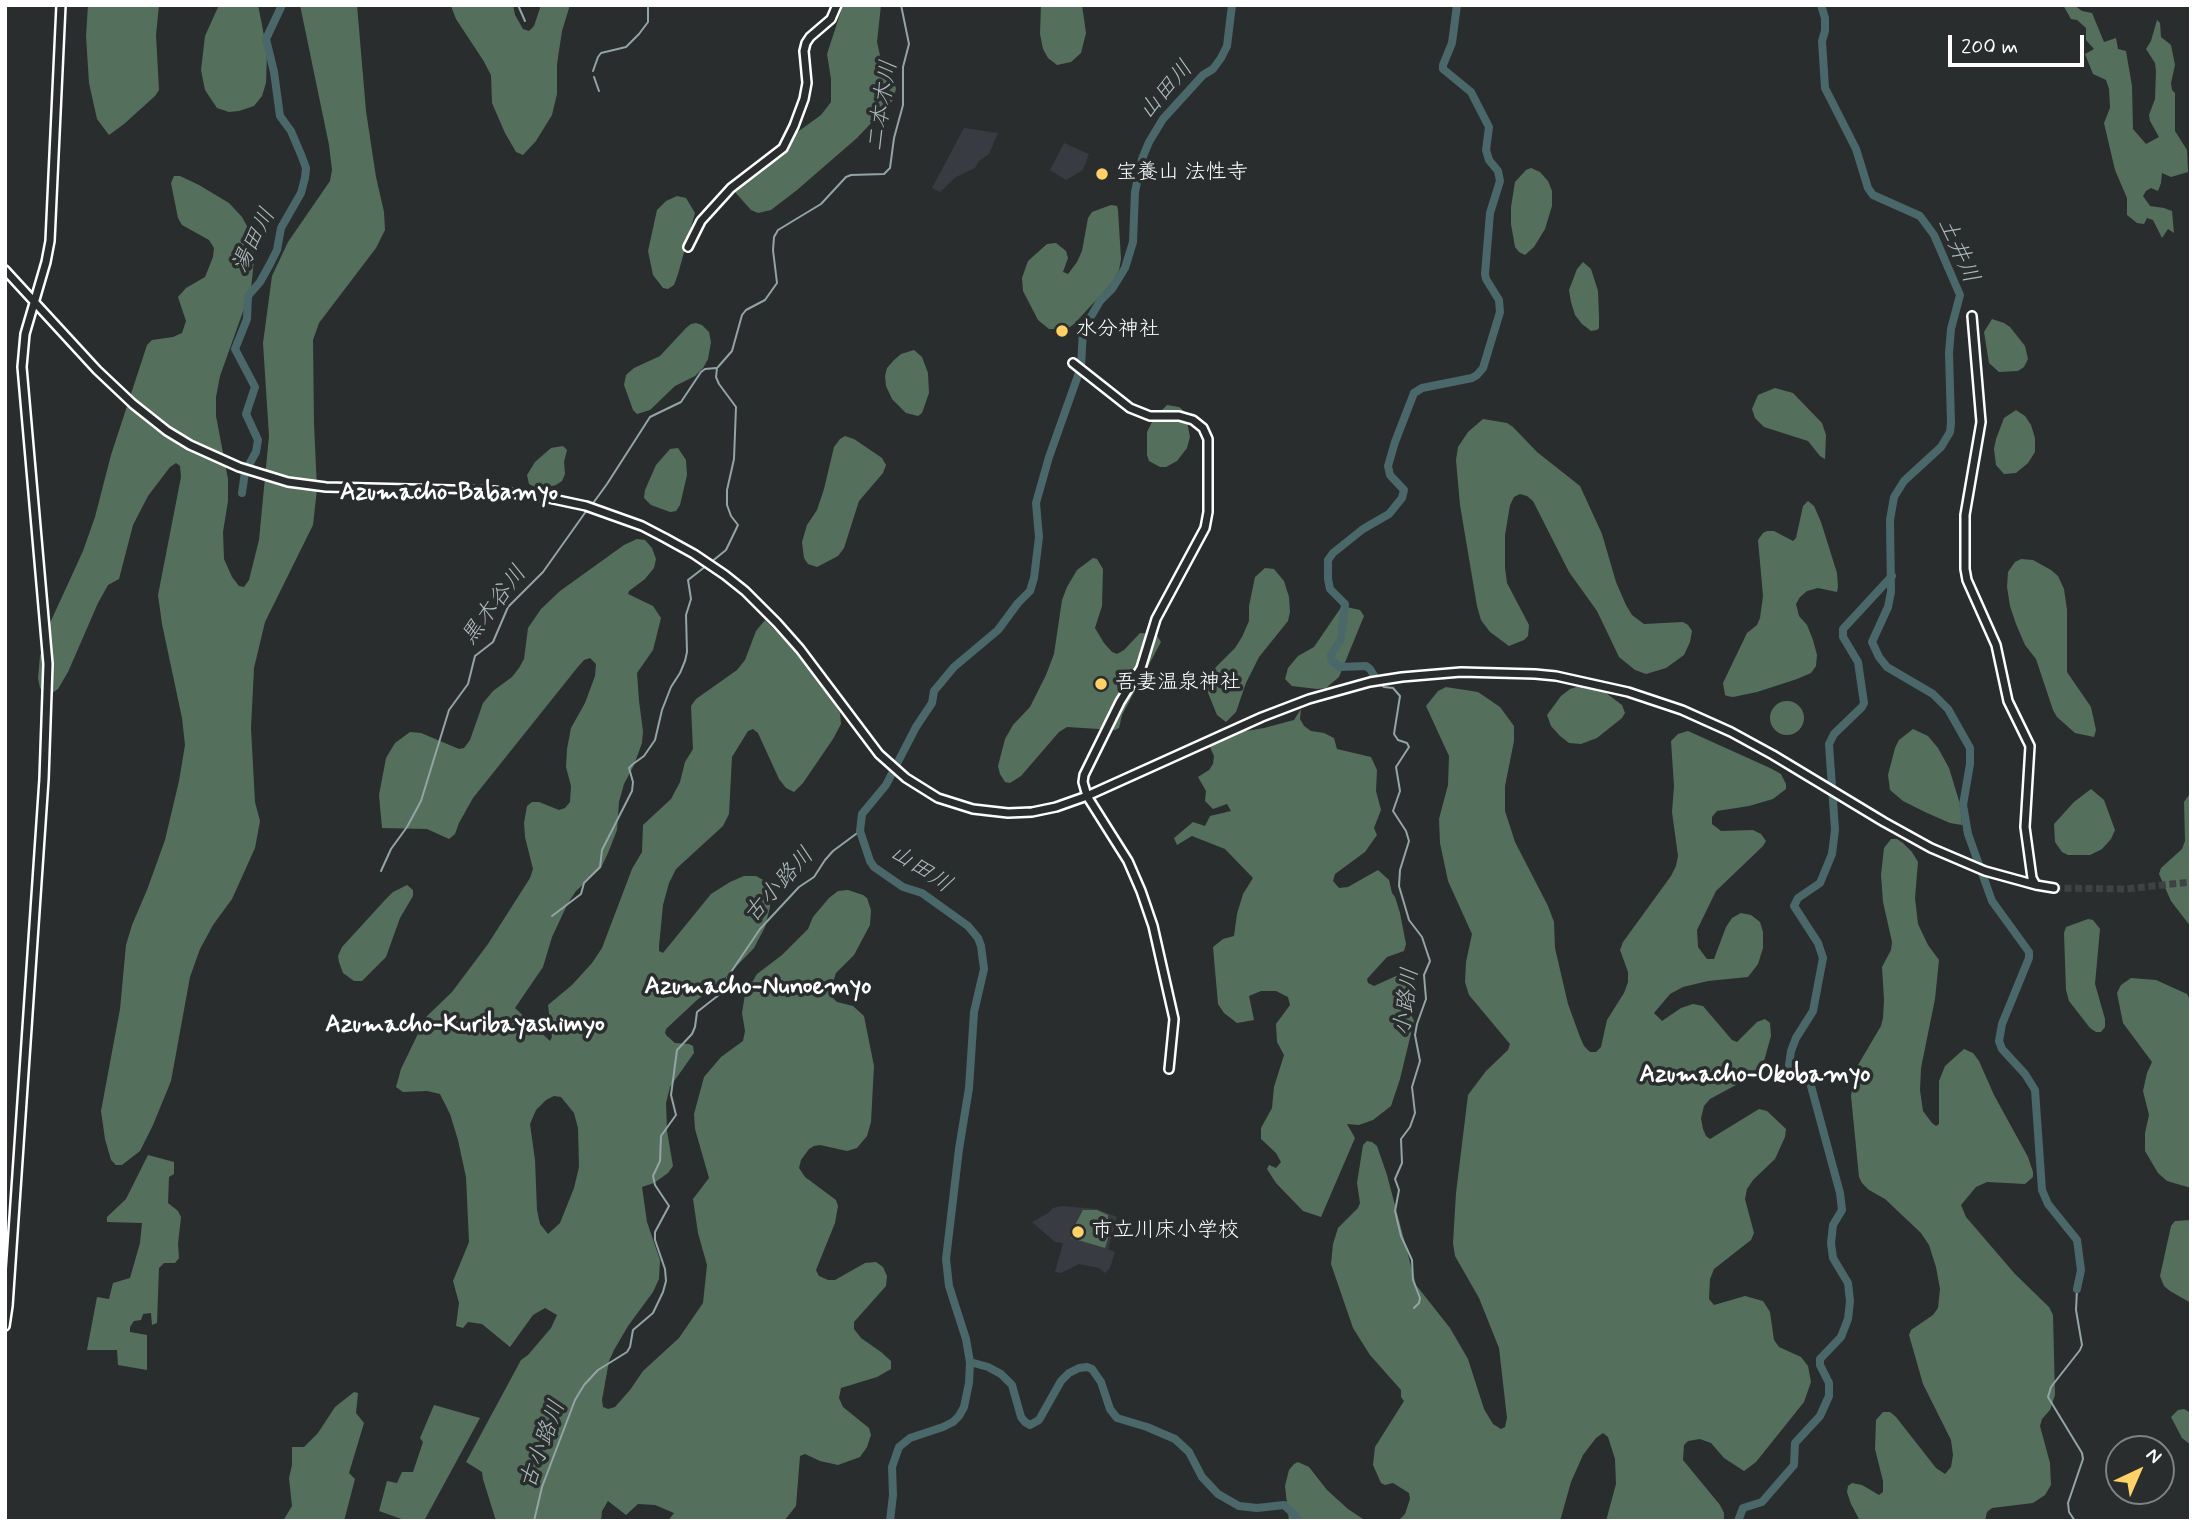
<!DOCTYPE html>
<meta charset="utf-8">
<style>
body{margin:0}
#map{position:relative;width:2196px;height:1526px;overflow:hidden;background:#2a2d2e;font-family:Mynerve,sans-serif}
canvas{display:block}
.frame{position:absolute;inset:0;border:7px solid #fff;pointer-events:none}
.north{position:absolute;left:2105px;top:1435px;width:70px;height:70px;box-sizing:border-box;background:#2a2d2e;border:2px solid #7f8182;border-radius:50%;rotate:44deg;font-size:19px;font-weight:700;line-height:28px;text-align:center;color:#fff}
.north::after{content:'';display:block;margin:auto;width:24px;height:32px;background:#ffd166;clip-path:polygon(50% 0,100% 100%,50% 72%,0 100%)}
.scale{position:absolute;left:1948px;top:35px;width:136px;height:32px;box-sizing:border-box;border:4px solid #fff;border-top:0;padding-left:9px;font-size:21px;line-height:24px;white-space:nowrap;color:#fff;-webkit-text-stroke:5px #2a2d2e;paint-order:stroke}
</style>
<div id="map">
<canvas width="2196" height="1526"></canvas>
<div class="frame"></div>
<div class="north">N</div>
<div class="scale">200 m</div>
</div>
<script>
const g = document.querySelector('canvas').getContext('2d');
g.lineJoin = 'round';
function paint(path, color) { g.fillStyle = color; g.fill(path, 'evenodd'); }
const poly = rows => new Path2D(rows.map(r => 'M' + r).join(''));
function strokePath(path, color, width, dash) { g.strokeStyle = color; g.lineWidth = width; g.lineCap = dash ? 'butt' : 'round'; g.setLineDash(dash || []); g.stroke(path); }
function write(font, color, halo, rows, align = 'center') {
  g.font = font + ' Mynerve,"Klee One",sans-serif'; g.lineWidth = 7; g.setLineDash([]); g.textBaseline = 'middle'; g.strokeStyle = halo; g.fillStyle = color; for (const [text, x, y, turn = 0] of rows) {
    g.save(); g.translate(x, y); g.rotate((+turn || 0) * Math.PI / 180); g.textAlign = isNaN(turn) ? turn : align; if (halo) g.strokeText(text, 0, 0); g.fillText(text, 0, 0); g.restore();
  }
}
paint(poly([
 [964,128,998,133,989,154,979,161,975,168,956,177,940,192,932,188],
 [1064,143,1089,154,1083,170,1066,180,1050,170],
 [1062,1206,1097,1209,1117,1217,1108,1249,1115,1252,1110,1268,1105,1273,1099,1268,1079,1264,1061,1273,1055,1272,1063,1243,1055,1242,1032,1222,1048,1213,1053,1208]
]), '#393b42');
paint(poly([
 [88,5,159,5,156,35,159,90,155,96,124,124,109,135,97,119,89,83,86,36],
 [219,5,258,5,262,25,267,53,266,83,262,96,254,106,239,111,229,112,217,108,205,90,201,70,205,36],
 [300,5,357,5,366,111,376,177,384,212,385,230,376,248,319,323,313,340,314,424,317,489,313,525,265,622,254,668,251,728,255,802,260,821,255,848,232,899,213,925,200,949,190,977,171,1081,153,1125,140,1151,122,1165,116,1165,111,1160,105,1139,101,1111,120,1009,126,945,132,925,147,890,165,840,179,781,185,745,182,718,162,624,158,595,181,477,180,466,176,463,170,467,148,496,133,525,119,579,108,585,98,603,68,672,58,689,48,696,40,688,38,678,40,656,50,623,83,551,95,517,111,455,147,345,152,340,173,337,182,333,186,321,178,297,186,288,205,277,213,257,214,248,209,240,182,225,178,218,171,183,174,176,180,176,199,185,229,203,242,217,253,237,254,260,251,289,220,376,216,397,216,416,228,479,228,501,223,532,224,559,232,577,239,586,244,587,249,580,259,540,269,436,263,343,272,276,288,242,330,181,332,170,329,145],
 [513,5,515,15,523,29,529,31,534,26,541,5,570,5,562,31,557,64,557,94,552,115,536,141,523,155,516,152,505,133,492,103,491,75,483,60,456,19,451,6],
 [843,5,881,5,877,42,881,60,893,77,896,89,893,100,857,138,797,190,771,210,758,213,751,210,735,192,735,183,752,165,821,115,831,102,831,79,827,54],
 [1041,5,1082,5,1086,33,1081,53,1071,62,1057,65,1048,58,1043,49,1040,34],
 [2063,5,2074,5,2082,11,2092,13,2104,42,2116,38,2118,49,2126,51,2132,86,2133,129,2146,144,2159,137,2150,121,2149,115,2155,99,2156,71,2155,63,2146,49,2151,41,2157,20,2160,23,2161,37,2171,45,2175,65,2171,83,2172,90,2175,93,2175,131,2187,150,2188,172,2171,177,2162,173,2161,183,2158,191,2151,188,2146,191,2143,196,2150,206,2164,208,2172,211,2174,233,2168,229,2162,238,2153,220,2147,218,2144,224,2137,223,2127,215,2127,198,2115,170,2104,123,2110,108,2109,89,2106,80,2093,74,2085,54,2094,49,2086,40,2086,28,2077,20,2071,19],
 [1531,168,1540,172,1548,181,1552,191,1552,206,1545,229,1534,247,1525,255,1519,252,1515,247,1511,224,1511,207,1515,182,1526,170],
 [677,196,686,198,695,213,678,274,674,285,668,289,663,288,653,275,648,251,657,210,666,201],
 [1111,205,1117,206,1118,210,1121,259,1119,270,1111,284,1074,324,1067,329,1049,329,1038,320,1023,291,1022,278,1028,261,1047,244,1056,243,1066,251,1068,258,1063,272,1068,274,1077,262,1082,251,1088,218,1092,212],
 [1583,262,1591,269,1598,291,1599,316,1599,328,1597,330,1591,331,1582,324,1575,315,1571,302,1569,290,1577,269],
 [1992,319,2004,323,2010,327,2025,346,2028,359,2024,367,2018,371,1999,372,1989,363,1984,332],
 [696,323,702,325,709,332,711,342,708,359,703,368,695,376,675,386,650,410,637,414,633,410,624,385,626,375,634,368,660,356,686,328,691,324],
 [914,350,922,357,928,373,929,393,922,413,918,416,906,413,892,399,886,386,885,376,887,368,894,360,901,354],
 [1775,388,1793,393,1822,423,1826,435,1825,459,1820,456,1808,441,1764,427,1755,418,1752,409,1758,395],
 [1167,405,1179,407,1185,412,1190,437,1187,448,1177,461,1166,467,1160,467,1149,461,1147,455,1147,432,1154,418],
 [2016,410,2025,416,2031,425,2035,438,2035,452,2028,463,2016,473,2004,474,1996,465,1994,449,1996,439,2004,418],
 [1483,419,1507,423,1513,427,1537,452,1580,486,1602,534,1616,582,1626,605,1632,615,1644,624,1683,622,1688,625,1692,631,1690,642,1684,655,1666,668,1646,674,1635,670,1619,657,1597,611,1569,572,1533,501,1527,496,1520,494,1514,497,1510,505,1505,535,1505,568,1507,583,1529,625,1528,636,1524,640,1509,646,1490,632,1481,620,1477,606,1460,505,1456,460,1458,447,1468,432],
 [845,436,854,439,882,458,886,465,883,473,859,501,844,548,838,556,817,567,808,564,804,558,802,542,807,525,817,510,824,489,834,447,840,439],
 [563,446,567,450,564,462,565,474,562,481,556,485,539,489,529,484,527,475,535,462,551,448],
 [678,448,686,460,687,475,680,505,676,511,670,512,651,505,644,498,645,490,656,465,670,449],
 [1808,501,1814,506,1821,522,1837,573,1838,587,1837,592,1818,588,1807,591,1800,597,1796,604,1799,616,1807,625,1813,640,1817,655,1816,666,1811,673,1797,679,1757,692,1733,697,1727,696,1725,695,1723,683,1747,633,1757,625,1760,618,1763,596,1758,540,1763,533,1767,531,1774,531,1793,541,1796,538,1803,506],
 [637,539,645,540,652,548,656,559,654,568,645,579,629,591,628,594,653,606,661,618,653,650,637,673,639,701,643,731,642,743,634,765,624,784,619,802,617,830,608,853,601,868,576,891,568,903,552,937,543,967,515,1008,550,1041,552,1037,548,1005,572,985,592,963,602,948,632,869,642,852,643,825,671,799,680,782,685,762,693,749,691,706,696,699,737,670,745,660,756,631,765,620,796,652,827,692,840,713,841,724,833,739,803,783,794,792,786,788,779,779,758,733,753,729,748,731,732,757,729,814,723,826,676,869,669,883,663,905,659,946,659,951,663,953,711,894,730,882,744,876,756,876,765,881,770,891,770,907,765,927,754,948,727,976,697,1000,666,1029,665,1033,667,1036,675,1043,689,1044,693,1046,694,1053,670,1087,666,1103,667,1131,673,1166,668,1173,654,1183,642,1187,647,1222,660,1260,659,1279,653,1292,628,1326,614,1350,609,1361,602,1400,603,1407,608,1409,615,1407,630,1390,643,1371,679,1338,703,1303,707,1265,698,1233,693,1199,709,1178,695,1129,694,1114,704,1077,721,1057,743,1041,745,1031,742,1013,745,994,757,974,782,955,808,929,813,917,829,898,838,891,848,890,863,895,867,898,871,910,870,925,854,955,836,973,831,988,832,997,837,1002,853,1006,864,1016,874,1066,871,1122,867,1136,857,1148,847,1151,820,1145,814,1146,809,1149,801,1160,799,1168,805,1177,836,1200,838,1206,835,1223,816,1270,819,1276,828,1280,835,1280,865,1263,876,1262,883,1267,887,1276,886,1286,854,1322,854,1329,861,1338,881,1352,891,1361,891,1369,877,1377,841,1388,839,1398,843,1407,869,1428,871,1435,867,1447,860,1457,838,1465,820,1461,805,1454,800,1456,796,1506,784,1521,668,1521,674,1513,655,1505,638,1504,626,1515,608,1501,602,1511,601,1521,496,1521,483,1479,482,1472,466,1462,521,1360,528,1355,551,1328,557,1315,545,1308,533,1315,510,1347,482,1324,468,1322,463,1328,456,1326,459,1303,453,1281,469,1242,466,1177,458,1140,450,1114,440,1094,427,1091,403,1092,396,1087,401,1069,426,1017,452,992,488,944,530,878,533,869,525,837,524,823,527,806,532,802,539,802,559,810,565,808,570,802,571,786,566,767,567,749,571,728,585,703,595,676,596,664,590,658,584,660,577,668,473,798,459,823,455,834,449,839,427,829,382,828,379,795,386,758,395,743,410,732,421,733,459,749,464,748,470,740,483,703,493,691,512,677,519,668,524,659,528,628,541,609,560,591,624,545],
 [554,1096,561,1097,574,1113,578,1128,579,1167,574,1188,560,1223,548,1234,540,1224,537,1210,535,1160,530,1124,536,1110,546,1100],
 [1093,558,1097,559,1103,569,1102,606,1095,628,1104,643,1112,652,1117,654,1124,650,1140,633,1156,634,1161,642,1122,715,1119,728,1115,730,1067,727,1059,732,1021,776,1010,783,1005,782,1000,774,998,766,1005,739,1013,725,1030,707,1046,675,1054,654,1062,600,1067,587,1077,570],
 [2021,559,2033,560,2051,570,2058,576,2064,589,2067,610,2067,672,2091,707,2096,730,2094,737,2075,733,2057,717,2053,710,2036,659,2025,645,2016,624,2010,606,2007,587,2008,572,2015,562],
 [1265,568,1274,569,1284,581,1289,597,1290,612,1288,621,1259,657,1246,683,1236,712,1226,722,1217,715,1206,688,1216,667,1235,648,1242,637,1249,621,1249,606,1255,577],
 [1342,606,1360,610,1364,616,1339,677,1326,688,1317,689,1292,686,1285,679,1288,668,1298,656,1314,647],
 [1579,686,1602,690,1622,705,1625,713,1622,718,1597,738,1581,744,1569,743,1560,736,1551,726,1547,715,1561,696,1570,689],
 [1446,687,1478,692,1500,707,1514,726,1514,741,1505,786,1505,811,1515,842,1548,906,1554,922,1555,948,1568,1004,1580,1037,1584,1046,1590,1052,1596,1052,1601,1047,1607,1020,1624,993,1628,982,1628,972,1620,950,1623,942,1671,876,1676,866,1678,856,1672,812,1674,786,1671,741,1678,734,1688,731,1770,768,1781,774,1786,784,1786,789,1773,799,1749,806,1717,811,1712,817,1712,824,1721,831,1753,830,1761,834,1766,841,1763,846,1716,891,1697,930,1698,947,1707,959,1714,959,1726,927,1732,918,1741,913,1751,915,1760,922,1763,932,1763,948,1758,964,1748,977,1708,981,1683,987,1670,994,1654,1013,1662,1021,1681,1008,1693,1004,1703,1006,1732,1040,1737,1042,1757,1022,1765,1019,1770,1023,1771,1036,1764,1061,1747,1079,1710,1099,1704,1106,1701,1118,1703,1129,1706,1136,1710,1139,1759,1109,1767,1111,1786,1129,1785,1137,1775,1159,1753,1180,1747,1189,1745,1199,1754,1233,1751,1240,1714,1269,1710,1279,1709,1299,1714,1305,1745,1296,1763,1301,1770,1312,1774,1340,1779,1347,1801,1357,1808,1366,1811,1382,1804,1402,1756,1462,1744,1471,1724,1458,1711,1443,1700,1439,1688,1441,1684,1445,1683,1460,1720,1505,1724,1513,1724,1521,1606,1521,1616,1484,1615,1459,1608,1437,1603,1433,1596,1438,1583,1455,1571,1482,1560,1521,1391,1521,1399,1520,1405,1514,1410,1499,1409,1493,1393,1483,1385,1485,1381,1483,1373,1465,1375,1447,1404,1401,1401,1397,1401,1390,1370,1355,1353,1328,1331,1264,1333,1244,1338,1228,1358,1208,1360,1203,1357,1183,1363,1145,1367,1141,1372,1142,1377,1146,1387,1175,1416,1285,1450,1328,1468,1359,1484,1409,1493,1424,1501,1429,1505,1427,1507,1418,1499,1348,1479,1298,1455,1256,1453,1243,1456,1193,1468,1095,1486,1071,1508,1050,1510,1044,1469,995,1465,982,1466,962,1472,934,1448,881,1440,843,1439,819,1448,785,1449,756,1426,706,1438,691],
 '1770 718a17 17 0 1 1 34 0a17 17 0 1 1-34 0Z',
 [1301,709,1300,719,1304,726,1311,731,1324,733,1334,738,1337,749,1371,757,1377,770,1376,791,1381,810,1374,828,1377,835,1365,852,1335,874,1333,881,1339,888,1348,887,1378,870,1389,880,1392,893,1395,897,1400,913,1406,944,1404,951,1387,957,1367,979,1368,983,1374,986,1407,971,1409,991,1406,1004,1414,1021,1400,1079,1391,1106,1373,1120,1359,1125,1347,1124,1355,1138,1321,1217,1303,1211,1276,1183,1267,1169,1269,1165,1276,1168,1281,1162,1276,1153,1261,1139,1261,1128,1272,1108,1274,1087,1284,1055,1277,1042,1276,1024,1290,1005,1288,997,1276,991,1261,991,1249,996,1254,1020,1237,1023,1224,1013,1218,1004,1213,947,1223,939,1234,936,1237,914,1243,894,1253,878,1225,849,1192,836,1177,845,1174,838,1193,822,1205,826,1210,816,1231,811,1227,804,1213,809,1205,801,1206,791,1198,777,1209,770,1213,764,1214,756,1209,745,1234,733,1264,728,1294,720],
 [1913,729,1928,736,1938,748,1949,768,1960,804,1962,825,1950,823,1927,813,1903,801,1890,790,1888,775,1895,748,1899,740],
 [2091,789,2104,800,2115,830,2111,839,2102,849,2090,855,2068,855,2062,852,2055,842,2054,824,2074,802],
 [2191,792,2191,927,2171,901,2159,874,2161,868,2182,849,2185,841,2184,802],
 [1891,839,1897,839,1903,843,1912,852,1918,862,1915,898,1918,924,1928,945,1939,960,1935,999,1921,1068,1920,1090,1923,1111,1932,1123,1936,1126,1939,1124,1939,1081,1945,1066,1964,1049,1973,1053,1979,1061,1994,1095,2028,1157,2033,1172,2033,1177,2025,1184,1987,1182,1976,1187,1961,1205,1966,1217,2015,1274,2049,1307,2053,1315,2055,1395,2050,1410,2042,1419,2040,1426,2050,1463,2051,1485,2045,1495,2033,1503,1992,1508,1987,1512,1985,1521,1860,1521,1851,1504,1847,1492,1848,1486,1852,1483,1862,1485,1879,1495,1883,1492,1883,1481,1875,1449,1876,1420,1883,1412,1890,1412,1896,1417,1936,1468,1945,1474,1951,1467,1953,1455,1951,1440,1923,1384,1909,1335,1911,1330,1933,1315,1938,1308,1940,1289,1936,1267,1929,1245,1921,1233,1885,1199,1869,1190,1862,1183,1859,1177,1851,1096,1855,1070,1881,1026,1883,1018,1884,1000,1882,967,1891,950,1892,942,1883,902,1881,875,1884,848],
 [407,885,413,890,413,896,400,918,386,957,362,981,354,981,343,973,339,962,338,956,342,947,385,900,393,892],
 [2088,919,2093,920,2100,929,2095,984,2105,1019,2105,1027,2101,1032,2096,1032,2090,1028,2069,1001,2066,990,2064,933,2066,927],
 [2131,978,2156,980,2187,994,2191,1002,2191,1188,2167,1181,2158,1173,2145,1151,2145,1133,2149,1115,2143,1091,2147,1073,2152,1062,2123,1023,2117,993,2121,985],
 [148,1155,174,1162,174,1174,169,1177,168,1203,178,1211,181,1217,178,1244,179,1258,175,1263,164,1263,159,1268,157,1323,152,1325,151,1313,143,1314,141,1320,134,1321,130,1327,130,1332,147,1335,147,1370,118,1365,117,1350,87,1350,97,1297,109,1299,113,1283,130,1278,140,1243,142,1223,107,1222,107,1217,126,1199],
 [1083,1210,1097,1210,1108,1215,1108,1220,1113,1222,1105,1248,1071,1238,1075,1231,1073,1229],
 [2191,1220,2191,1303,2170,1291,2164,1286,2160,1276,2171,1226,2175,1221],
 [354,1392,358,1393,356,1413,364,1423,349,1473,355,1479,344,1521,283,1521,292,1506,289,1478,292,1465,292,1447,304,1447,318,1433,335,1407],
 [434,1405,480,1418,424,1521,407,1521,379,1511,387,1481,397,1483,402,1472,413,1472,423,1442,420,1438],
 [2184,1409,2191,1413,2191,1445,2182,1438,2171,1417,2178,1410],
 [1298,1462,1309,1467,1327,1490,1348,1509,1366,1521,1289,1521,1285,1486,1289,1470,1294,1464]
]), '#556f5d');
strokePath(poly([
 [518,5,525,21],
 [593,71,598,57,601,53,626,47,639,34,648,22,648,5],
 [594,77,599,91],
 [718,367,732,351,742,315,746,310,765,300,777,283,773,250,774,237,778,230,821,204,846,177,851,175,884,174,890,168,894,138,903,105,903,67,909,44,901,5],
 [591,506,607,484,650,417,681,402,701,372,705,369,716,368],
 [710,563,726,550,738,525,731,516,727,505,727,490,734,459,736,407,719,384,716,377,717,368],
 [1378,683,1384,687,1393,688,1400,696,1394,734,1398,740,1407,743,1409,747,1396,767,1400,791,1393,811,1406,831,1409,841,1400,870,1399,886,1409,920,1422,937,1430,961,1424,975,1426,999,1417,1024,1415,1035,1420,1061,1412,1087,1415,1113,1410,1127,1401,1139,1402,1163,1395,1179,1399,1190,1395,1211,1401,1236,1412,1260,1413,1280,1420,1298,1419,1303,1414,1308],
 [381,871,391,849,407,827,421,801,449,710,468,684,475,656,493,642,508,607,543,572,587,510],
 [552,916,581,894,584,883,600,867,602,850,632,791,633,782,629,768,633,764,644,756,655,740,662,710,671,687,680,673,685,661,687,652,686,615,691,599,688,580,706,566],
 [534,1521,542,1487,575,1400,584,1385,598,1370,627,1352,630,1347,633,1330,653,1313,663,1292,666,1281,665,1269,655,1240,655,1232,669,1206,655,1185,653,1176,660,1161,661,1136,676,1115,671,1095,677,1050,692,1034,695,1027,697,1012,720,994,727,978,760,929,799,887,814,877,825,860,833,851,860,831],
 [2075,1521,2069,1512,2068,1503,2083,1459,2082,1453,2048,1397,2051,1387,2080,1350,2082,1345,2076,1310,2077,1289]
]), '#92a4a6', 2);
strokePath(poly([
 [1821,5,1825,18,1825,31,1822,41,1825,88,1856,149,1868,188,1873,195,1920,216,1934,235,1960,295,1951,329,1949,353,1951,423,1950,432,1941,447,1904,481,1894,497,1890,520,1891,592,1888,607,1872,642,1879,657,1887,667,1933,694,1948,709,1970,748,1970,764,1963,805,1968,834,1992,901,2029,952,2029,958,2002,1024,1999,1041,2002,1049,2025,1074,2035,1090,2042,1190,2048,1204,2077,1240,2081,1270,2077,1289],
 [242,493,245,472,256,452,258,440,246,414,255,387,235,349,247,319,248,296,260,282,270,264,277,250,281,228,301,193,305,178,306,168,302,157,291,131,280,116,274,72,266,39,282,5],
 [1378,682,1370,669,1366,666,1340,667,1331,660,1331,655,1341,639,1345,604,1330,589,1328,579,1328,560,1333,553,1363,529,1389,514,1402,498,1404,490,1390,475,1388,466,1395,442,1414,393,1422,388,1472,378,1477,375,1483,368,1500,312,1499,300,1486,279,1485,274,1490,213,1500,181,1498,171,1489,160,1486,150,1489,127,1471,92,1443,69,1443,65,1452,43,1457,5],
 [970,1362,988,1367,1001,1374,1012,1385,1021,1417,1025,1422,1030,1425,1039,1420,1061,1381,1069,1373,1079,1368,1087,1367,1092,1369,1101,1382,1110,1409,1117,1418,1147,1427,1175,1439,1189,1452,1202,1477,1218,1494,1239,1506,1257,1508,1284,1505,1296,1516,1298,1521],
 [890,1521,893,1495,892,1467,899,1447,910,1438,943,1427,953,1422,959,1416,964,1407,969,1383,970,1362,966,1339,949,1286,946,1259,959,1149,969,1088,974,1012,984,969,981,946,978,938,968,926,922,893,903,887,874,867,870,861,860,831,862,814,886,785,916,727,932,703,934,691,954,667,998,630,1018,603,1030,591,1034,578,1039,537,1036,503,1049,457,1081,367,1083,330,1100,301,1112,289,1125,268,1133,242,1135,192,1142,159,1149,142,1163,119,1203,75,1213,69,1221,58,1227,46,1232,5],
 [1738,1521,1743,1508,1762,1502,1794,1465,1795,1443,1820,1416,1829,1396,1829,1383,1820,1365,1820,1359,1841,1337,1848,1319,1850,1301,1848,1283,1833,1258,1831,1243,1833,1225,1842,1210,1840,1193,1811,1086,1809,1080,1795,1072,1789,1065,1791,1051,1796,1038,1813,1011,1823,958,1818,943,1794,906,1798,898,1820,883,1832,854,1835,830,1829,744,1834,734,1862,707,1864,703,1858,662,1843,637,1843,629,1892,576]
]), '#4a686a', 8);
strokePath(poly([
 [2054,888,2126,889,2191,882]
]), '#3f4243', 7, [7, 3.5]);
const secondary = poly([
 [688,247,701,221,731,188,783,148,794,126,804,99,807,83,804,51,806,43,810,37,831,19,837,5],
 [5,270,97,370,133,404,167,431,190,445,239,467,288,482,326,487,493,491,539,496,586,506,642,526,665,538,694,554,725,575,745,591,777,623,800,649,879,754,906,778,938,798,973,809,1008,813,1032,812,1056,807,1087,796,1262,717,1309,699,1370,682,1402,677,1461,672,1535,674,1556,676,1628,692,1682,710,1731,732,1773,755,1884,822,1931,848,1985,871,2036,885,2054,888],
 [1972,316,1981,422,1965,515,1965,569,1967,580,1996,645,2008,701,2030,746,2025,827,2032,878,2036,885],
 [1073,363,1130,408,1150,416,1179,416,1193,420,1203,428,1208,439,1208,512,1205,528,1156,619,1141,668,1120,702,1084,775,1083,782,1087,796,1128,861,1141,891,1153,926,1174,1019,1169,1069],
 [5,1326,8,1306,44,779,48,664,22,367,25,334,46,262,50,241,61,5]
]);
strokePath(secondary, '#fff', 12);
strokePath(secondary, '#2a2d2e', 7);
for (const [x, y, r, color] of [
 [1102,174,7,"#ffd166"],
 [1062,331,7,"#ffd166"],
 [1101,684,7,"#ffd166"],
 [1078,1232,7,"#ffd166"]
]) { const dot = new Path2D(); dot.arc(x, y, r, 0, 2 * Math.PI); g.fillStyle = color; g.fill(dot); strokePath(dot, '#2a2d2e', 2.5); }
write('21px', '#fff', '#2a2d2e', [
 ["宝養山 法性寺",1116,174],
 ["水分神社",1076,331],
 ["吾妻温泉神社",1115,684],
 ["市立川床小学校",1092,1232]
], 'left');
write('italic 23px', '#aebbbc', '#2a2d2e', [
 ["山田川",1167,91,-49],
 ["二本木川",884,106,-81],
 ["湯田川",255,241,-63],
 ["土井川",1957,251,66],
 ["黒木谷川",495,606,-53],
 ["山田川",920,870,33],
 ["古小路川",780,886,-48],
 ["小路川",1408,1002,-83],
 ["古小路川",544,1445,-70]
]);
write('bold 24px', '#fff', '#2a2d2e', [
 ["Azumacho-Babamyo",449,494],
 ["Azumacho-Nunoemyo",758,988],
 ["Azumacho-Kuribayashimyo",465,1026],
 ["Azumacho-Okobamyo",1755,1076]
]);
</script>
